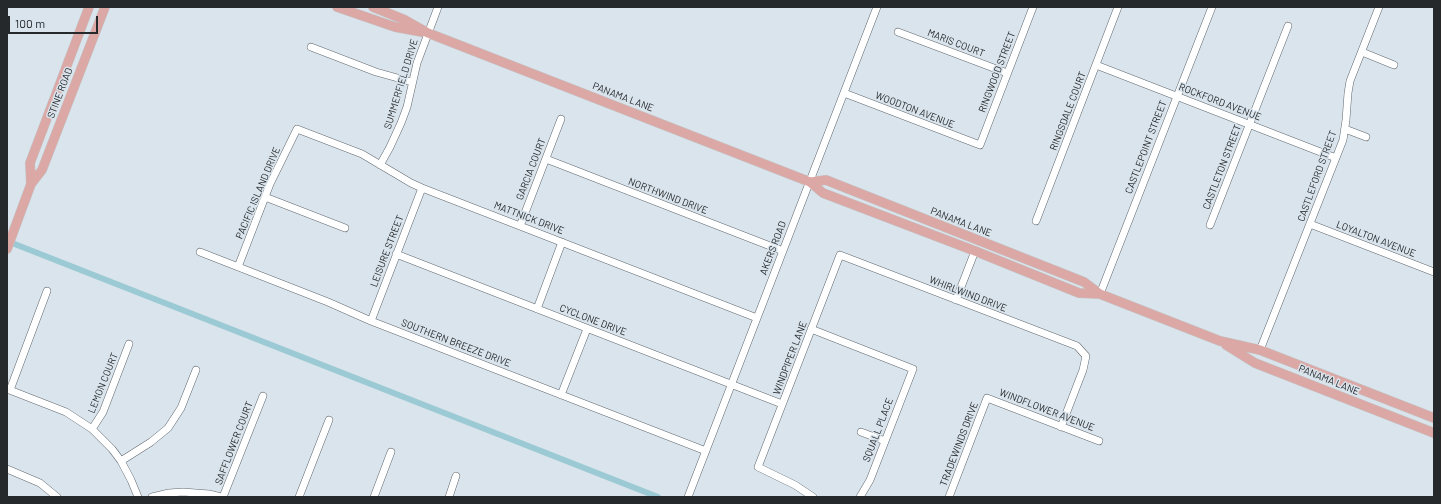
<!DOCTYPE html>
<style>
body{margin:0}
#map{position:relative;width:1441px;height:504px;overflow:hidden;background:#dae4ec;font-family:Barlow,sans-serif}
canvas{display:block}
.frame{position:absolute;inset:0;border:8px solid #25292c;pointer-events:none}
.scale{position:absolute;left:8px;top:16px;width:90px;height:18px;box-sizing:border-box;border:2px solid #25292c;border-top:0;padding-left:5px;font-size:12px;line-height:14px;white-space:nowrap;color:#25292c;-webkit-text-stroke:3px #dae4ec;paint-order:stroke}
</style>
<div id="map">
<canvas width="1441" height="504"></canvas>
<div class="frame"></div>
<div class="scale">100 m</div>
</div>
<script>
const g = document.querySelector('canvas').getContext('2d');
g.lineJoin = 'round';
const poly = rows => new Path2D(rows.map(r => 'M' + r).join(''));
function strokePath(path, color, width, dash) { g.strokeStyle = color; g.lineWidth = width; g.lineCap = dash ? 'butt' : 'round'; g.setLineDash(dash || []); g.stroke(path); }
function write(font, color, halo, rows, align = 'center') {
  g.font = font + ' Barlow,sans-serif'; g.lineWidth = 3; g.setLineDash([]); g.textBaseline = 'middle'; g.strokeStyle = halo; g.fillStyle = color; for (const [text, x, y, turn = 0] of rows) {
    g.save(); g.translate(x, y); g.rotate((+turn || 0) * Math.PI / 180); g.textAlign = isNaN(turn) ? turn : align; if (halo) g.strokeText(text, 0, 0); g.fillText(text, 0, 0); g.restore();
  }
}
strokePath(poly([
 [7,241,658,497]
]), '#9ccad4', 6);
const minor = poly([
 [898,32,1007,73],
 [311,47,376,72,412,82],
 [1362,52,1394,65],
 [1096,65,1336,158],
 [844,93,980,145,1033,7],
 [1345,129,1366,137],
 [546,159,783,251],
 [380,165,390,147,401,123,407,107,417,63,438,7],
 [265,197,345,228],
 [1036,221,1118,7],
 [1310,224,1434,272],
 [1210,225,1288,26],
 [520,226,561,119],
 [200,252,328,302,371,321,706,451],
 [396,254,782,404],
 [238,267,270,184,297,129,362,154,411,183,422,188,757,318],
 [1100,294,1212,7],
 [956,300,975,251],
 [537,309,562,242],
 [371,321,422,188],
 [811,329,913,369,870,480,860,497],
 [1260,350,1343,140,1346,120,1348,93,1350,81,1379,7],
 [7,389,66,412,92,429,112,449,121,461,131,480,138,497],
 [10,390,47,291],
 [561,395,587,329],
 [92,429,103,412,129,344],
 [861,432,885,441],
 [121,461,151,442,168,428,181,408,196,370],
 [7,469,40,483,57,497],
 [152,497,169,493,183,492,209,494,221,497],
 [223,497,263,396],
 [299,497,329,420],
 [374,497,391,452],
 [449,497,456,476],
 [688,497,877,7],
 [813,497,795,485,758,467,840,255,1077,346,1086,356,1083,370,1061,427],
 [949,497,987,398,1099,441]
]);
const major = poly([
 [337,7,395,27,422,32],
 [373,7,405,20,428,33,810,182,823,193,975,251,1079,293,1100,294],
 [810,182,826,180,1084,282,1100,294,1220,341,1260,350,1434,418],
 [31,184,30,163,89,7],
 [7,249,31,184,42,170,105,7],
 [1226,345,1255,363,1434,433]
]);
strokePath(minor, '#616970', 8);
strokePath(major, '#c2c3c4', 10);
strokePath(minor, '#fff', 7);
strokePath(major, '#dca8a6', 9);
write('10px', '#25292c', '#dae4ec', [
 ["MARIS COURT",956,43,21],
 ["RINGWOOD STREET",997,72,-69],
 ["SUMMERFIELD DRIVE",401,84,-73],
 ["STINE ROAD",60,93,-69],
 ["PANAMA LANE",623,97,21],
 ["ROCKFORD AVENUE",1220,102,21],
 ["WOODTON AVENUE",915,110,21],
 ["RINGSDALE COURT",1068,111,-69],
 ["CASTLEPOINT STREET",1146,147,-69],
 ["CASTLETON STREET",1222,167,-69],
 ["GARCIA COURT",531,169,-69],
 ["CASTLEFORD STREET",1317,176,-70],
 ["PACIFIC ISLAND DRIVE",258,193,-67],
 ["NORTHWIND DRIVE",668,196,21],
 ["MATTNICK DRIVE",529,218,21],
 ["PANAMA LANE",961,222,21],
 ["LOYALTON AVENUE",1376,239,21],
 ["AKERS ROAD",773,248,-69],
 ["LEISURE STREET",387,251,-69],
 ["WHIRLWIND DRIVE",968,294,21],
 ["CYCLONE DRIVE",593,320,21],
 ["SOUTHERN BREEZE DRIVE",456,343,21],
 ["WINDPIPER LANE",790,358,-69],
 ["PANAMA LANE",1329,380,22],
 ["LEMON COURT",103,383,-68],
 ["WINDFLOWER AVENUE",1047,410,21],
 ["SQUALL PLACE",878,430,-69],
 ["SAFFLOWER COURT",234,443,-69],
 ["TRADEWINDS DRIVE",959,444,-69]
]);
</script>
